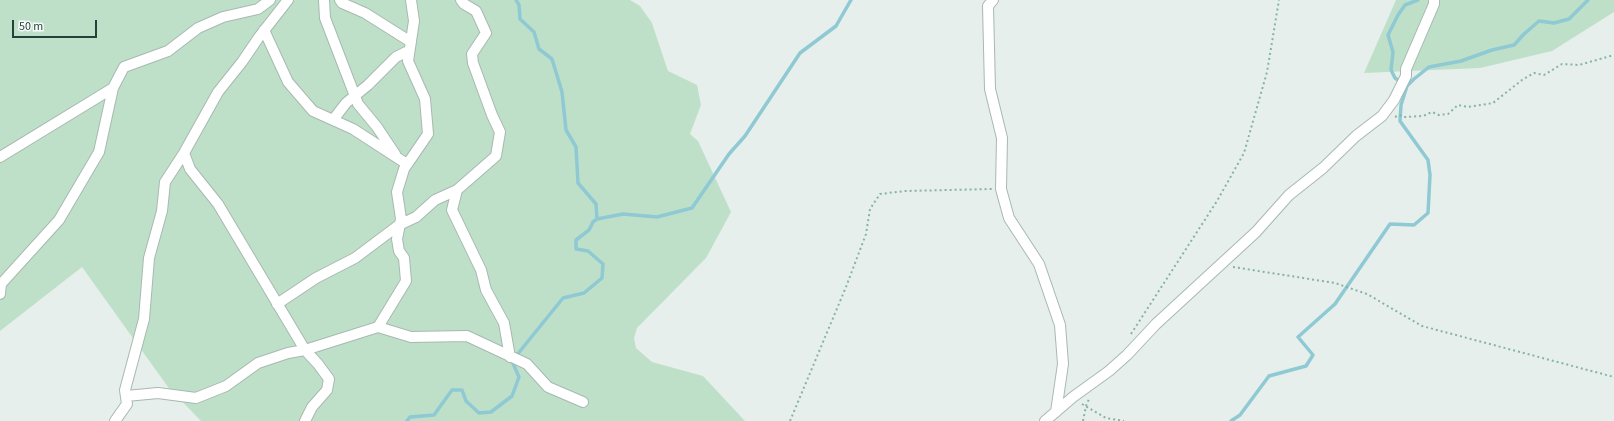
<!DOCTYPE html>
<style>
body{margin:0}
#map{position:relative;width:1614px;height:421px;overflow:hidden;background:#e6efeb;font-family:"Source Sans 3",sans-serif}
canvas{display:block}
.scale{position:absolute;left:12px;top:20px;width:85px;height:18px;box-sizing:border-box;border:2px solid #24423a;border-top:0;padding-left:5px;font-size:12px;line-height:14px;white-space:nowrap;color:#24423a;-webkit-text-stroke:3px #f7fbf9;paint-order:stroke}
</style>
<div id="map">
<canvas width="1614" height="421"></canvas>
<div class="scale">50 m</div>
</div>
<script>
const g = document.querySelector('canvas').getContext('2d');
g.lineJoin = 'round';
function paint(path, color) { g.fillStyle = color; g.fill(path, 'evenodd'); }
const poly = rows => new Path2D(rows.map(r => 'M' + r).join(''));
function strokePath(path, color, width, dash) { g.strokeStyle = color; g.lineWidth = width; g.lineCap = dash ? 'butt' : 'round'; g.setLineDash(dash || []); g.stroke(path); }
paint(poly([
 [0,0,630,0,640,6,652,23,668,71,697,85,701,105,690,134,698,141,731,212,706,258,637,328,634,338,636,348,652,362,703,376,745,421,201,421,168,387,82,267,0,331],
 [1396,0,1614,0,1614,12,1552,51,1480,68,1364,73]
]), '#bfe0c8');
strokePath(poly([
 [516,0,519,5,520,19,534,32,539,49,552,59,562,92,566,130,576,147,578,183,596,204,597,219],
 [1407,86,1414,79,1429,67,1461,61,1492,50,1514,45,1524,34,1539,21,1554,23,1569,19,1588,0],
 [407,421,410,417,434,415,452,390,462,390,466,401,479,413,491,412,512,396,519,377,512,361,563,298,584,293,602,278,603,264,588,251,576,249,576,240,589,230,593,222,597,219,623,214,657,217,692,208,729,154,745,136,800,53,836,26,851,0],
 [1231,421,1240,415,1269,376,1306,366,1313,355,1298,337,1335,304,1390,224,1414,225,1428,213,1430,175,1428,160,1400,121,1401,105,1407,86,1395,78,1391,70,1393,52,1388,35,1398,15,1405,5,1418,0]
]), '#8ec9d4', 3.5);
const minor = poly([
 [288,0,259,37,242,62,218,92,184,153,190,169,218,204,305,350,378,327],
 [324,0,325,18,358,104,377,127,395,154],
 [340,0,342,3,365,13,411,42],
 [411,0,414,21,408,61,425,99,428,134,404,169,397,192,401,219,397,239,399,251,404,258,406,281,378,327,411,337,467,336,527,364,548,387,583,402],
 [993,0,988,6,990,89,1002,138,1001,189,1009,218,1039,264,1060,325,1063,364,1056,412],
 [264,30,288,82,313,111,353,129,407,164],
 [333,120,346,103,368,85,396,57,406,52,409,52],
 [0,157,113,88],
 [457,190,452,210,481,270,486,290,504,323,510,357],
 [0,294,1,284,59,220,99,152,113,88,124,67,168,51,198,28,223,17,258,9,270,0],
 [277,304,316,278,355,258,399,225,416,217,435,200,457,190,496,156,500,132,492,115,473,63,472,54,486,33,476,11,464,4,461,0],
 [126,396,158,393,196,398,226,386,258,363,288,353,305,350,318,364,329,379,327,390,312,407,305,421],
 [115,421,127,404,125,390,144,319,149,258,162,211,165,182,184,153],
 [1045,421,1073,397,1109,371,1127,355,1156,324,1256,232,1289,195,1323,168,1356,136,1382,116,1394,100,1406,76,1406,69,1434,4,1434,0]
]);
strokePath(minor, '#a8b8b2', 12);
strokePath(poly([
 [1395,117,1399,115,1404,117,1423,116,1432,112,1439,115,1448,114,1458,105,1468,107,1493,103,1522,80,1534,73,1544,75,1562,64,1579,65,1614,55],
 [1233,267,1335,283,1367,294,1422,326,1614,377],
 [1131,334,1217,201,1244,153,1267,72,1279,0],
 [1082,404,1106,418,1124,421],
 [790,421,846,287,866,234,870,209,880,194,905,191,992,189],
 [1083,421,1086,406,1089,399]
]), '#86b3a5', 2, [2, 3]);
strokePath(minor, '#fff', 10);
</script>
